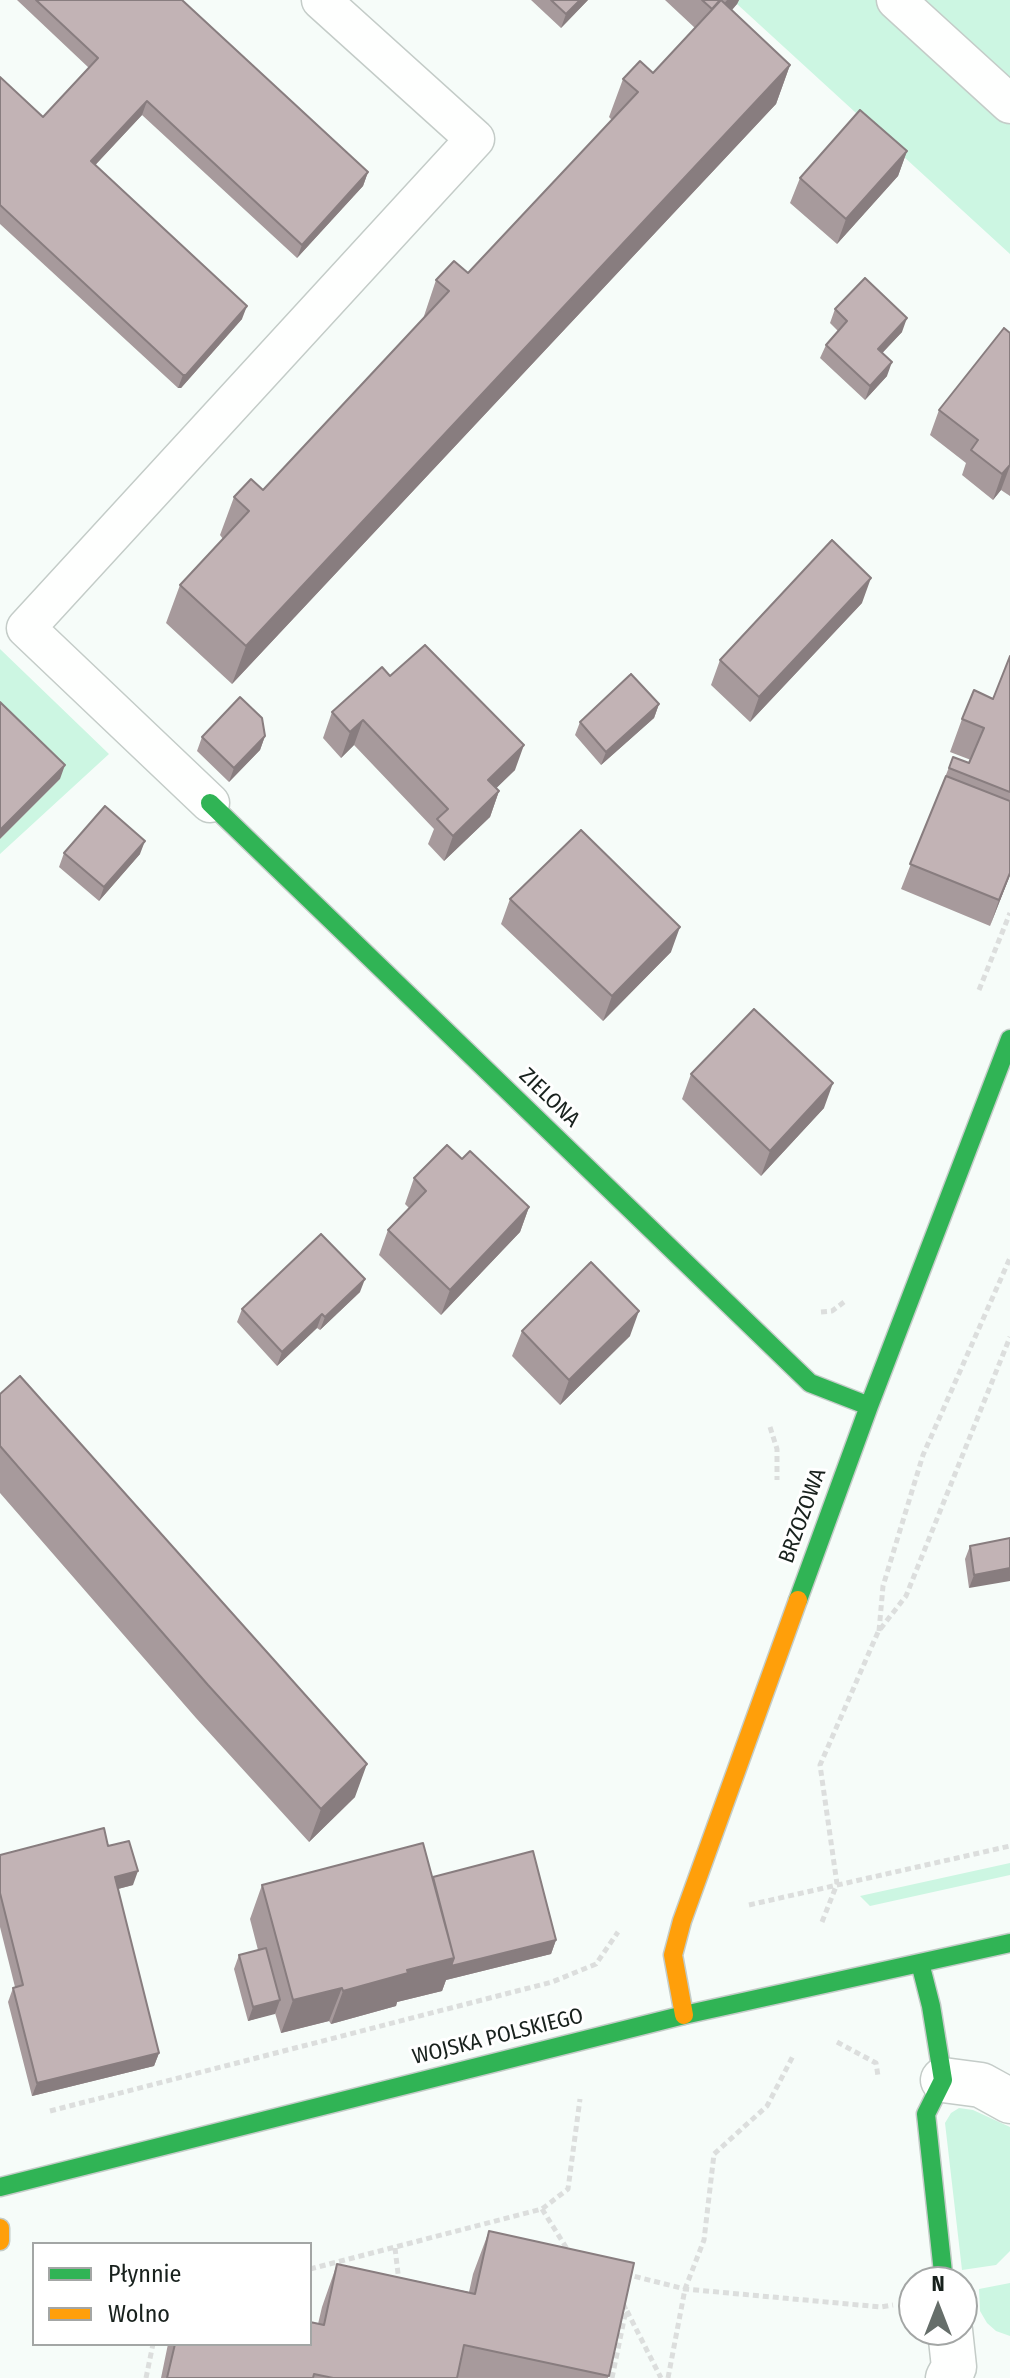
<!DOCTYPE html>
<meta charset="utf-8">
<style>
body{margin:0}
#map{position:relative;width:1010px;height:2378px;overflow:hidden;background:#f6fcf9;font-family:"Fira Sans Condensed",sans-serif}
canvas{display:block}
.legend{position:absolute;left:32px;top:2242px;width:280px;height:104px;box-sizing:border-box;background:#fff;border:2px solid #a3a6a5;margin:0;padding:10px 14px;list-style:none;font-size:24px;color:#18211d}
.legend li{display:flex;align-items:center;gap:16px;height:40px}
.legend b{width:40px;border:2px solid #a3a6a5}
.north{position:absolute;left:898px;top:2266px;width:80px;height:80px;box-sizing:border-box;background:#fff;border:2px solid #a3a6a5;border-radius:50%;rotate:0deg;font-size:22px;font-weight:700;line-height:32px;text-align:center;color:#18211d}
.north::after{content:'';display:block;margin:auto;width:28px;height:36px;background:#666e6a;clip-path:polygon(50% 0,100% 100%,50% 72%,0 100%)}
</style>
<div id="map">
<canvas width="1010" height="2378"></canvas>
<ul class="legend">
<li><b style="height:10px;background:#30b455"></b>Płynnie</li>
<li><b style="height:10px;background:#ff9f0a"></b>Wolno</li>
</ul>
<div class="north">N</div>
</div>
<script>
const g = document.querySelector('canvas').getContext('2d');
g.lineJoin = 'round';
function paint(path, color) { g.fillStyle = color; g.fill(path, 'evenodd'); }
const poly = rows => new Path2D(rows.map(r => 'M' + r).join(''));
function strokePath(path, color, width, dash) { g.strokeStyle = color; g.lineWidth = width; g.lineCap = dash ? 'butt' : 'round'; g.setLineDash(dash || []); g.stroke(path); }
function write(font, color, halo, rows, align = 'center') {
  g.font = font + ' "Fira Sans Condensed",sans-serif'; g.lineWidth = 6; g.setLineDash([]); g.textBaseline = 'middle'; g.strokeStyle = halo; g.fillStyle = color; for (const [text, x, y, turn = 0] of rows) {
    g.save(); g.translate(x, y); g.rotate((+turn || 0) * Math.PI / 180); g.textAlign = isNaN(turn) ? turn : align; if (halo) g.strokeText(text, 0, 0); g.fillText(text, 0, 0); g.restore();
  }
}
paint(poly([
 [733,0,1010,0,1010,254,737,4],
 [0,649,109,754,0,854,0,839,60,779,0,721],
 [1010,1863,1010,1875,870,1906,860,1896],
 [959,2108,973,2110,1010,2127,1010,2251,996,2265,962,2270,945,2123,951,2113],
 [1010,2283,1010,2336,996,2331,987,2323,980,2311,979,2289]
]), '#ccf6e2');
const lane = poly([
 [896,0,1010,104],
 [210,803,26,628,475,139,321,0]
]);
const street = poly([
 [943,2080,981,2085,1010,2101],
 [948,2378,954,2367,950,2330]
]);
const fast = poly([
 [210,803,810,1383,869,1406],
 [798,1600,869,1406,1010,1039],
 [920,1963,931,2006,943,2080,926,2114,944,2282],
 [0,2187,684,2015,1010,1943]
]);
const slow = poly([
 [684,2015,673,1955,682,1921,798,1600],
 [0,2228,0,2241]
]);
strokePath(lane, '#c4ccc8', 41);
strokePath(street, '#c4ccc8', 47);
strokePath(fast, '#c4ccc8', 21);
strokePath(slow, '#c4ccc8', 21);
strokePath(poly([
 [979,990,1010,913],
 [821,1312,832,1311,844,1302],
 [770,1427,777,1449,777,1480],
 [879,1631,883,1586,923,1455,1010,1258],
 [749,1905,1010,1846],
 [822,1922,837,1884,820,1765,878,1632,906,1596,1010,1337],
 [837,2042,876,2063,878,2076],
 [50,2111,552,1982,596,1964,618,1932],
 [542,2209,569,2252],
 [395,2248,399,2282],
 [310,2269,542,2209,568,2189,580,2099],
 [625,2274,685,2289,881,2307,893,2305],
 [627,2311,661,2378],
 [146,2378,153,2344],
 [612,2378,626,2310,622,2301],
 [668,2378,685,2289,704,2240,714,2154,767,2106,794,2054]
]), '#dcdedd', 5, [6, 4]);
strokePath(lane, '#fefffe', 38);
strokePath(street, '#fefffe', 44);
strokePath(fast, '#30b455', 18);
strokePath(slow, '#ff9f0a', 18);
paint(poly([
 [17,0,182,0,368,172,363,186,297,258,142,115,95,165,242,319,181,388,178,388,0,224,0,77,43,117,89,68],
 [531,0,588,0,561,28],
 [665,0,739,0,737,4,732,10,790,65,776,104,232,684,166,623,180,585,223,539,220,535,234,497,263,490,423,319,436,280,468,273,612,120,609,117,623,79,653,73,695,28],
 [907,151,898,176,837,244,790,203,800,178],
 [835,309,902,332,882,353,887,376,865,400,820,358,826,345,838,331,830,323],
 [1010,333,1010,496,1001,490,993,500,962,475,966,463,930,435,939,410],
 [862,603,750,722,711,685,720,660],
 [1010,656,1010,875,990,926,901,889,953,757,969,763,971,760,950,752,962,719,993,699],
 [390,676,515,770,496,788,499,791,490,817,444,861,428,844,434,829,354,745,341,758,323,738,332,712],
 [659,704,654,718,601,765,575,735,580,722],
 [265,736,260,750,229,782,197,751,202,737],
 [64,853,140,854,99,901,59,867],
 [510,899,671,952,603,1021,501,924],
 [691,1074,824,1108,761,1176,682,1099],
 [462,1159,529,1207,520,1232,441,1315,379,1255,388,1230,409,1208,405,1204,414,1178],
 [360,1292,320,1330,317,1328,277,1366,237,1322,242,1309],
 [522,1331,630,1336,560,1405,512,1356],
 [0,1394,355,1797,309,1842,196,1718,0,1493],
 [1010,1538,969,1588,965,1559,970,1546],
 [108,1846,133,1885,118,1889,159,2053,154,2066,32,2096,8,2002,13,1988,15,1987,0,1927,0,1855],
 [433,1877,556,1940,551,1954,446,1980,442,1991,397,2002,396,2006,331,2024,329,2021,281,2033,275,2013,248,2021,234,1969,239,1955,258,1950,250,1919,262,1885],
 [489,2231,634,2263,608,2378,161,2378,168,2344,310,2344,318,2324,322,2307,337,2264,469,2292,473,2274]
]), '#a79a9c');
paint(poly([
 [580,0,588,0,561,28,566,14],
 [727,0,739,0,737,4,707,38,716,13],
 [790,65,776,104,232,684,246,646],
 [147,101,142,115,86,175,91,161],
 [907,151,898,176,837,244,846,219],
 [368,172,363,186,297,258,302,245],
 [247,306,242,319,181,388,178,388,183,375],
 [907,318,902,332,873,363,878,349],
 [892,362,887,376,865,400,870,386],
 [1010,466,1001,490,993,500,1002,474],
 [871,578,862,603,750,722,759,697],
 [659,704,654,718,601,765,606,752],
 [363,720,354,745,341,758,350,732],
 [265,736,260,750,229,782,234,768],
 [524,745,515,770,479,805,488,780],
 [65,765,60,779,0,839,0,830],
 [499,791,490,817,444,861,453,836],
 [145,841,140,854,99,901,104,887],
 [1010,873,1010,875,990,926,999,900],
 [680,927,671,952,603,1021,612,996],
 [833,1083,824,1108,761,1176,770,1151],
 [529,1207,520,1232,441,1315,450,1290],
 [365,1279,360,1292,320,1330,325,1317],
 [639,1311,630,1336,560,1405,569,1380],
 [322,1314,317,1328,277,1366,282,1352],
 [1010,1568,1010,1581,969,1588,974,1575],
 [367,1764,355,1797,309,1842,321,1809],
 [138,1871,133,1885,110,1891,115,1877],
 [556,1940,551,1954,446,1980,442,1991,397,2002,396,2006,331,2024,343,1991,407,1970,454,1958],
 [342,1988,329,2021,281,2033,293,2000],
 [280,2000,275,2014,248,2021,253,2007],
 [159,2053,154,2066,32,2096,37,2083]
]), '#887d7f');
const building = poly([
 [36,0,182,0,368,172,302,245,147,101,91,161,247,306,186,375,183,375,0,205,0,77,43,117,98,58,36,0],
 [551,0,580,0,566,14,551,0],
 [702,0,720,0,712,9,702,0],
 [721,0,790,65,246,646,180,585,249,511,234,497,251,479,263,490,449,291,436,280,454,261,468,273,638,92,623,79,640,61,653,73,721,0],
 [860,110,907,151,846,219,800,178,860,110],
 [865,278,907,318,878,349,892,362,870,386,826,345,847,321,835,309,865,278],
 [1004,328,1010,333,1010,465,1002,474,971,450,978,440,939,410,1004,328],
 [832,540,871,578,759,697,720,660,832,540],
 [425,645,524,745,488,780,499,791,453,836,437,819,448,809,363,720,350,732,332,712,382,667,390,676,425,645],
 [1010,656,1010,792,949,768,953,757,969,763,984,728,962,719,974,690,993,699,1010,656],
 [631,674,659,704,606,752,580,722,631,674],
 [240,697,262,718,265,736,234,768,202,737,240,697],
 [0,702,65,765,0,830,0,702],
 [946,776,1010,801,1010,873,999,900,910,864,946,776],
 [105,806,145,841,104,887,64,853,105,806],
 [581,830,680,927,612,996,510,899,581,830],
 [754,1009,833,1083,770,1151,691,1074,754,1009],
 [447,1145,462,1159,470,1151,529,1207,450,1290,388,1230,426,1191,414,1178,447,1145],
 [321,1234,365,1279,325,1317,322,1314,282,1352,242,1309,321,1234],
 [591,1262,639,1311,569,1380,522,1331,591,1262],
 [20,1376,367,1764,321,1809,208,1685,0,1446,0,1394,20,1376],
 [1010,1538,1010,1568,974,1575,970,1546,1010,1538],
 [104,1828,108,1846,129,1841,138,1871,115,1877,159,2053,37,2083,13,1988,23,1985,0,1893,0,1855,104,1828],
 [423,1843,454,1958,407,1970,408,1973,343,1991,342,1988,293,2000,262,1885,423,1843],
 [533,1851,556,1940,451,1966,454,1958,433,1877,533,1851],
 [266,1948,280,2000,253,2007,239,1955,266,1948],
 [489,2231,634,2263,609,2376,464,2345,457,2378,333,2378,314,2374,313,2378,167,2378,175,2344,310,2344,310,2322,324,2325,337,2264,475,2294,489,2231]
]);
paint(building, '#c2b3b5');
strokePath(building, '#887d7f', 2);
write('22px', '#18211d', '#fff', [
 ["ZIELONA",549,1098,44],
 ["BRZOZOWA",803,1516,-70],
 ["WOJSKA POLSKIEGO",498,2037,-14]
]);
</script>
